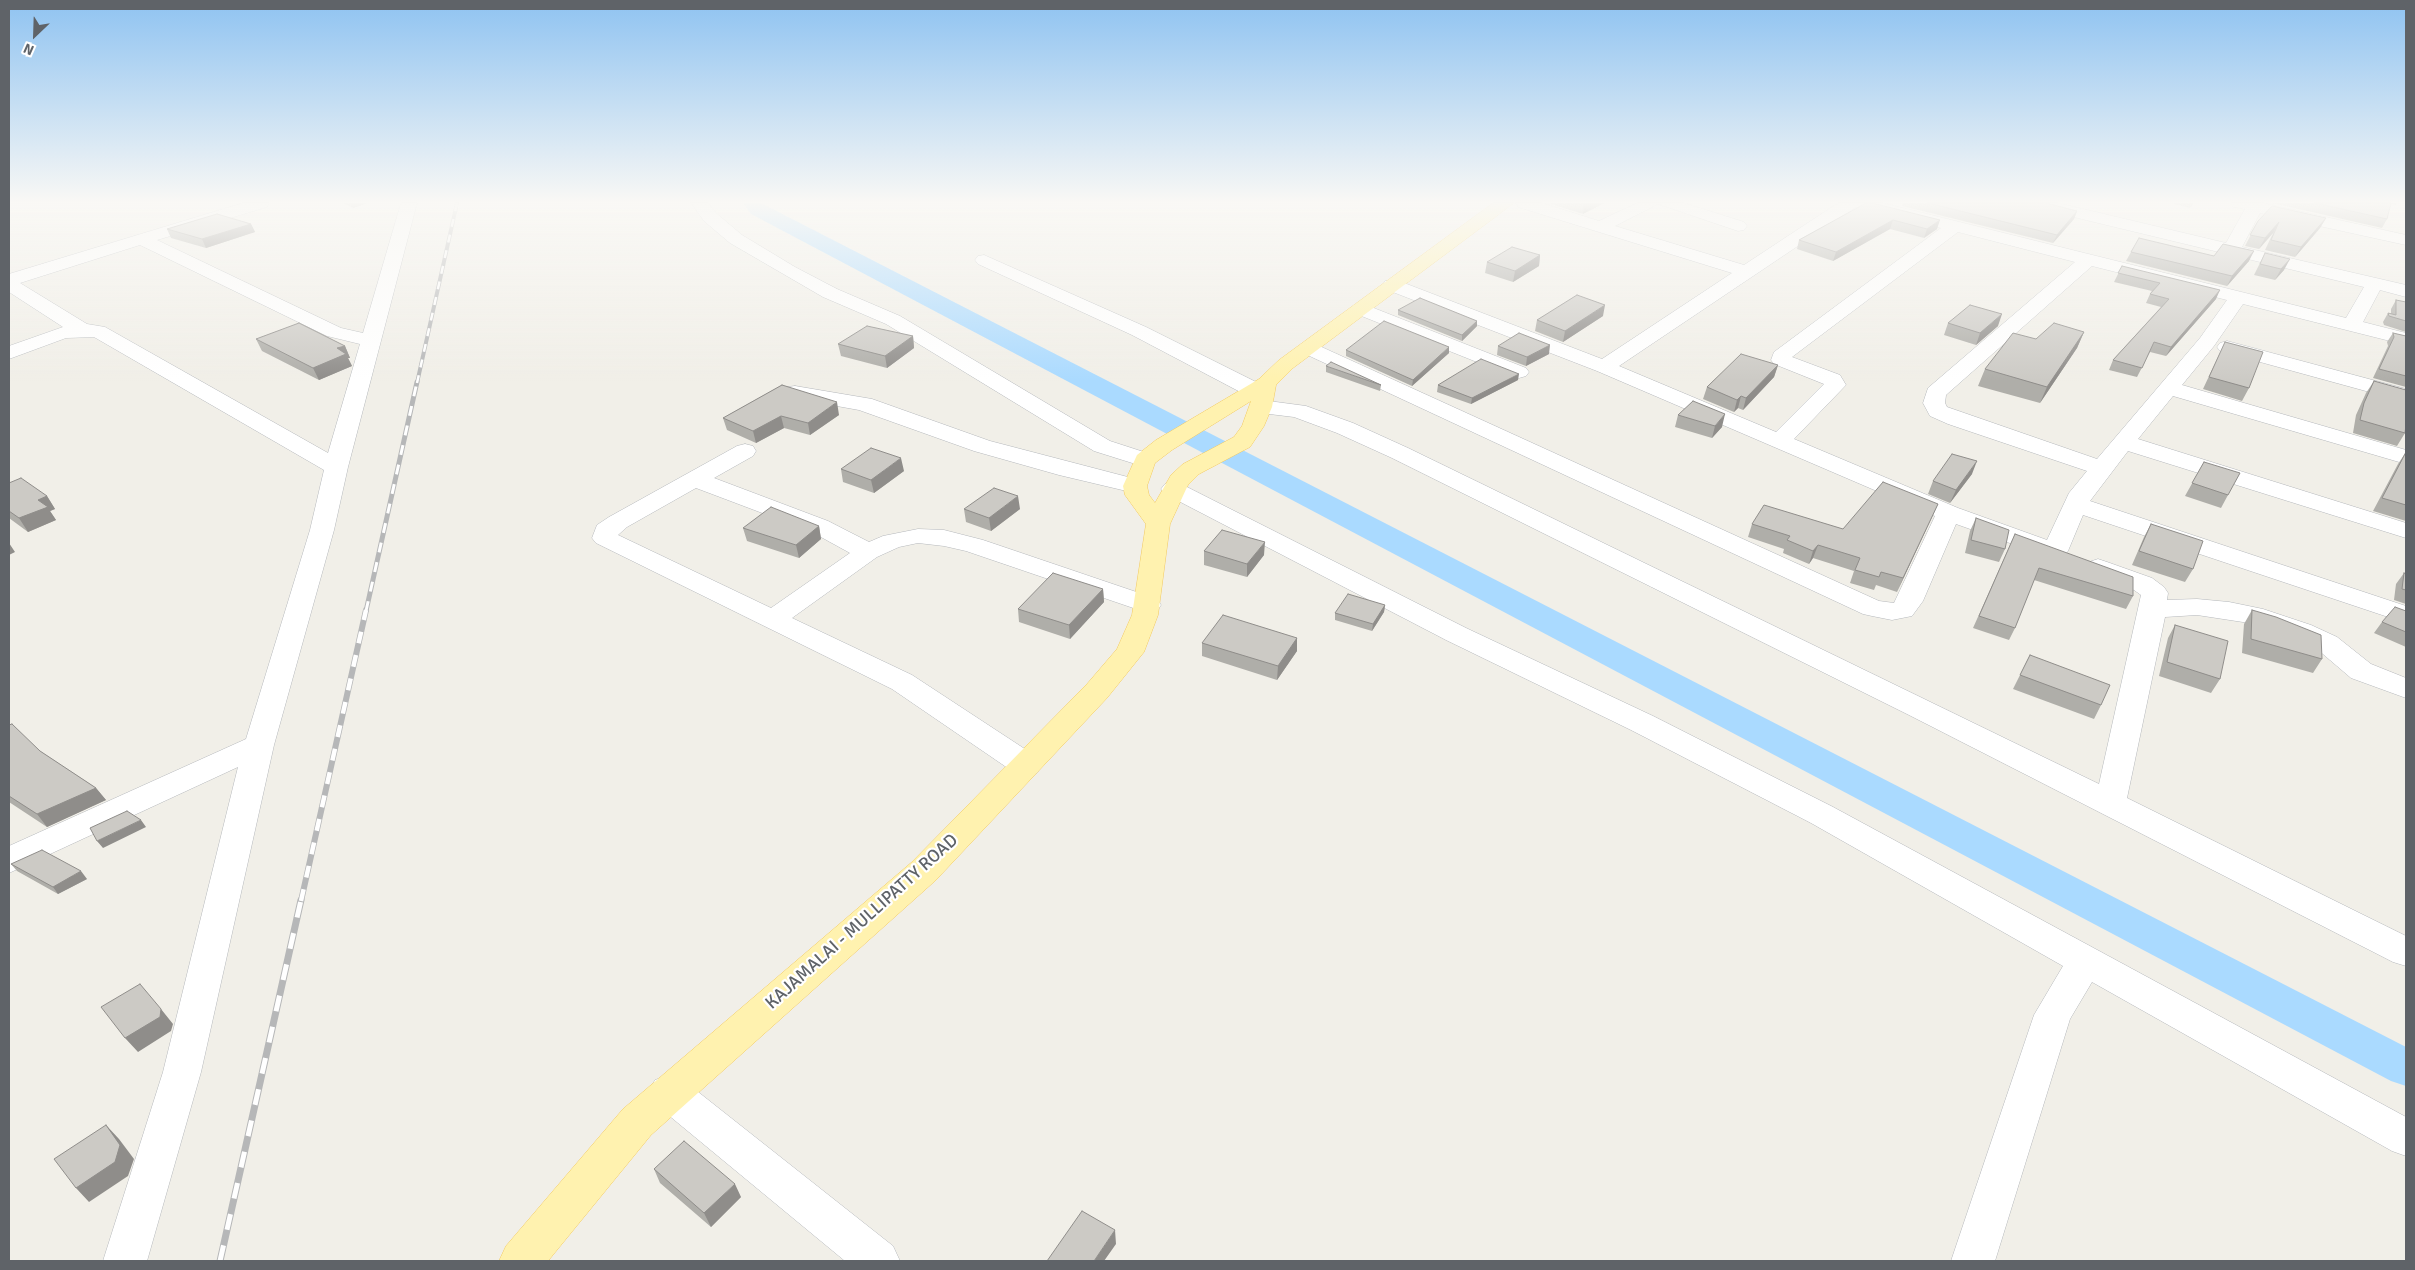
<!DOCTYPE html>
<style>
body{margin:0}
#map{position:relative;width:2415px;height:1270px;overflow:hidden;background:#f1efe8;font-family:Signika,sans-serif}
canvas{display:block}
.frame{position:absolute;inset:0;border:10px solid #5f6368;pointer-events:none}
.north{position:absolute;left:10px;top:10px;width:50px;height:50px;-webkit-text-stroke:4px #fff;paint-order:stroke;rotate:204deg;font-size:14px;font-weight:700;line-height:20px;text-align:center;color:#5f6368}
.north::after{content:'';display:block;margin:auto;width:18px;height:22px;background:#5f6368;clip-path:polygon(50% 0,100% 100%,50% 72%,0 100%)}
</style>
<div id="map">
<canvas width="2415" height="1270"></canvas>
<div class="frame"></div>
<div class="north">N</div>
</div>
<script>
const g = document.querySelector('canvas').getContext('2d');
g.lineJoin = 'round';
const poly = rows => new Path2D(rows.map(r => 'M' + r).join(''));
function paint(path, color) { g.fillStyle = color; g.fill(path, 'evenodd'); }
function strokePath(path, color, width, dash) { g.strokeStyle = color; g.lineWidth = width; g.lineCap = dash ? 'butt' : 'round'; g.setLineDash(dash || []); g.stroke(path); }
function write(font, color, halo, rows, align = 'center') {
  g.font = font + ' Signika,sans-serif'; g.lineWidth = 4.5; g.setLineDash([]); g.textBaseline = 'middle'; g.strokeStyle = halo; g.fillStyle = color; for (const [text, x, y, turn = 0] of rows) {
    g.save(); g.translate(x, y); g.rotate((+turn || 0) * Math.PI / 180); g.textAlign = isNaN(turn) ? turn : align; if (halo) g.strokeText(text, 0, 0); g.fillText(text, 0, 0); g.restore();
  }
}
paint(poly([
 [743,203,761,203,2406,1047,2406,1086,2391,1081,751,214,743,203]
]), '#aadaff');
const minor = poly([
 [243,203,269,203,267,207,157,240,341,328,363,333,401,203,417,203,348,467,334,530,274,745,201,1072,147,1261,103,1261,163,1072,238,767,9,873,9,846,246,739,310,530,324,470,94,337,66,338,9,359,9,346,63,327,9,292,9,274,243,203],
 [140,245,327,336,360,344,328,453,105,327,87,324,20,283,140,245],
 [691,203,708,203,716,213,742,235,795,267,837,289,900,316,1110,441,1153,455,1157,460,1153,465,1145,467,1094,451,886,324,823,297,730,243,704,221,691,203],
 [1516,203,1542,203,1599,221,1637,203,1684,203,1744,222,1747,226,1744,230,1738,231,1658,204,1615,226,1744,265,1838,203,1883,203,2346,318,2364,287,2036,208,2028,203,2058,203,2226,243,2245,209,2233,207,2231,203,2263,203,2406,235,2406,245,2260,213,2242,247,2406,285,2406,297,2380,290,2363,322,2406,333,2406,345,2243,304,2214,346,2182,385,2406,450,2406,464,2173,396,2138,439,2406,523,2406,538,2128,451,2090,501,2406,606,2406,623,2083,515,2068,551,2064,556,2055,559,1956,524,1923,601,1912,616,1892,620,1872,616,1863,614,1301,352,1298,348,1301,344,1308,342,1315,344,1879,601,1894,603,1935,516,1597,371,1385,289,1383,285,1385,281,1399,281,1602,359,1732,273,1518,207,1516,203],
 [1856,207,1941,228,1774,352,1771,360,1774,364,1824,384,1776,432,1619,366,1856,207],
 [1958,232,2075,262,1928,388,1923,403,1930,416,1948,424,2087,471,2069,493,2047,540,1958,508,1794,439,1846,385,1840,375,1792,357,1958,232],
 [2092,266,2227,300,2200,338,2097,459,1947,407,1945,403,1946,395,2092,266],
 [984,255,1146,327,1262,385,1265,390,1262,395,1254,396,1246,395,1132,335,978,264,975,260,978,256,984,255],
 [1361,303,1526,368,1529,372,1526,376,1519,378,1512,376,1354,313,1351,309,1354,305,1361,303],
 [2227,341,2406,389,2406,402,2220,351,2217,347,2220,343,2227,341],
 [795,386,872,399,990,441,1143,481,1147,486,1143,491,1135,493,1059,475,974,451,859,410,787,397,784,392,787,387,795,386],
 [1261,400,1306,406,1353,423,1408,448,2099,784,2141,595,2134,590,2089,572,2085,567,2089,562,2098,559,2107,562,2152,578,2164,587,2168,593,2167,600,2197,599,2229,602,2263,609,2311,625,2337,637,2371,664,2406,678,2406,698,2351,678,2317,649,2256,624,2197,615,2165,617,2127,798,2406,936,2406,966,2393,962,1909,715,1392,458,1337,433,1294,417,1253,412,1250,407,1253,402,1261,400],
 [745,444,753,446,756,451,753,456,714,478,828,521,869,542,883,536,918,529,944,530,983,540,1157,599,1161,605,1157,611,1148,613,966,551,944,546,918,543,899,547,877,557,792,618,912,675,1037,757,1041,765,1037,773,1026,776,1015,773,892,689,596,543,592,538,597,525,609,517,737,446,745,444],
 [696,488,810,531,850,553,771,608,618,535,627,527,696,488],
 [1173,482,1181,484,1466,628,1653,716,1833,807,2406,1117,2406,1156,2392,1151,2092,982,2070,1019,1995,1261,1951,1261,2034,1015,2063,966,1811,823,1631,730,1446,640,1165,494,1161,489,1165,484,1173,482],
 [669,1075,683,1080,893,1246,900,1261,845,1261,655,1104,649,1092,655,1080,669,1075]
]);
const major = poly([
 [1493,203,1514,203,1293,368,1276,385,1272,407,1264,426,1250,447,1199,474,1188,485,1170,524,1158,615,1144,652,1107,698,936,880,651,1135,548,1261,499,1261,506,1246,623,1109,912,862,1087,684,1117,649,1132,615,1146,524,1125,495,1123,486,1137,455,1156,440,1259,379,1279,360,1493,203],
 [1251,401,1242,426,1234,437,1183,464,1171,475,1155,503,1149,495,1147,486,1155,463,1172,450,1251,401]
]);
strokePath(minor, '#b5b8bc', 1);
strokePath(major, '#f2c960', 1);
paint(minor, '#fff');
paint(major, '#fff2af');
const railFar3 = poly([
 [417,383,457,203]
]);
const railFar2 = poly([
 [366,611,417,382]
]);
const railFar1 = poly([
 [301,901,366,610]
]);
const rail = poly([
 [220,1261,301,900]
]);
strokePath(railFar3, '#b6b7b8', 4);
strokePath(railFar2, '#b6b7b8', 5);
strokePath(railFar1, '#b6b7b8', 6);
strokePath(rail, '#b6b7b8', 7);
strokePath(railFar3, '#fff', 2.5, [8]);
strokePath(railFar2, '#fff', 3, [10]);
strokePath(railFar1, '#fff', 4.5, [12]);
strokePath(rail, '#fff', 5, [16]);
paint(poly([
 [343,203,368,203,353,208],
 [1551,203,1604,203,1583,214,1551,204],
 [1866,203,1937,229,1924,238,1890,229,1833,261,1797,249,1799,240],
 [1903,203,2046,203,2077,211,2074,219,2053,243,1902,206],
 [2171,203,2194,203,2190,208],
 [2272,203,2397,203,2396,205,2391,204,2387,219,2382,228],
 [2326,218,2320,228,2295,257,2265,250,2273,233,2259,249,2245,246,2258,221],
 [251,224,255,232,206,248,171,238,167,229],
 [2131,252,2214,256,2249,261,2227,286,2126,261],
 [2265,253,2284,270,2275,280,2254,275],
 [1540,255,1539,266,1513,282,1485,273,1487,262],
 [2122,266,2216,299,2166,356,2150,352,2137,377,2109,370,2113,360,2161,307,2146,303,2150,294,2152,291,2114,282],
 [2396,300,2406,302,2406,332,2384,325,2383,322,2388,313,2391,314,2391,309],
 [1398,310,1477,321,1477,326,1462,341,1398,315],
 [1603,316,1563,342,1535,331,1537,320],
 [1948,323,1998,326,1976,345,1944,335],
 [2084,332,2077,348,2040,403,1978,386,1985,369,2036,339],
 [2393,333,2406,336,2406,387,2373,378,2388,346,2387,342],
 [913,336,914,348,887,368,841,356,838,344],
 [256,339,345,346,350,358,348,358,352,366,319,380,262,351],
 [2225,342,2249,388,2242,401,2203,389],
 [1498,346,1549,354,1526,366,1497,355],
 [1346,350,1449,353,1412,386,1346,356],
 [1778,365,1774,377,1743,410,1738,408,1734,412,1703,399,1707,387],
 [1326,366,1381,385,1380,391,1326,372],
 [1518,380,1471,404,1437,392,1438,385],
 [2374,381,2405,433,2397,446,2353,433,2356,415,2366,393],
 [782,385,839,415,810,435,784,428,756,443,727,430,723,418],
 [1678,415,1722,427,1712,438,1675,427],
 [2406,452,2406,521,2373,511,2398,464],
 [2204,462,2228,495,2221,508,2185,496],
 [841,469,904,471,874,493,843,482],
 [1972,474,1950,503,1928,494,1933,481],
 [9,483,47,496,55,509,50,511,56,520,28,532,9,518],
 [1938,504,1932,517,1897,592,1876,585,1874,590,1850,583,1854,571,1813,558,1809,564,1783,553,1784,549,1748,537,1752,524,1843,529],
 [964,509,1020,509,991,531,966,522],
 [1976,518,2005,549,1999,562,1965,553,1970,531],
 [2151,524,2193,569,2185,582,2132,565,2144,537],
 [819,526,821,539,799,558,747,541,743,528],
 [2015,534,2133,596,2126,609,2034,580,2015,628,2009,640,1973,628],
 [1204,551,1264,555,1247,577,1204,565],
 [2404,573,2406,574,2406,604,2394,600,2396,584],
 [1103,589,1104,602,1070,639,1019,622,1018,609],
 [1385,605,1384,612,1372,631,1335,620,1335,613],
 [2252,610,2322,659,2313,673,2242,653,2244,624],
 [2406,611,2406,647,2374,633,2382,622],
 [2175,625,2220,679,2211,693,2159,676,2168,638],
 [1297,638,1297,651,1277,680,1202,656,1202,643],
 [2030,655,2101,705,2094,719,2013,689],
 [9,725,40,751,96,788,106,800,47,827,9,802],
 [11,864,87,879,58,894,17,871],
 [654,1169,741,1197,711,1227,660,1183]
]), '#afaea9');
paint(poly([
 [351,203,368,203,353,208],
 [1584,203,1604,203,1583,214],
 [2077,211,2074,219,2053,243,2057,235],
 [2326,218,2320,228,2295,257,2301,247],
 [1893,220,1890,229,1833,261,1836,252],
 [1940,220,1937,229,1924,238,1927,229],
 [2279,222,2273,233,2259,249,2265,238],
 [251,224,255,232,206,248,202,239],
 [2254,251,2249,261,2227,286,2232,276],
 [1540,255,1539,266,1513,282,1515,271],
 [2290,259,2284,270,2275,280,2281,269],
 [2220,290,2216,299,2166,356,2171,347],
 [1605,305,1603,316,1563,342,1565,331],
 [2002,314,1998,326,1976,345,1980,333],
 [1477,321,1477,326,1462,341,1462,335],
 [2084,332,2077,348,2040,403,2047,387],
 [913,336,914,348,887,368,885,356],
 [1550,345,1549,354,1526,366,1527,357],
 [345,346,350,358,348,358,352,366,319,380,313,368,337,348],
 [1449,347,1449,353,1412,386,1413,380],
 [1778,365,1774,377,1743,410,1746,398],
 [1519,374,1518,380,1471,404,1472,398],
 [1741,396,1738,408,1734,412,1737,400],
 [837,402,839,415,810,435,808,423],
 [1725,414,1722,427,1712,438,1715,426],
 [781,416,784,428,756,443,753,431],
 [901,458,904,471,874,493,871,480],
 [1977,461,1972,474,1950,503,1956,490],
 [47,496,55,509,50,511,56,520,28,532,19,518,38,500],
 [1018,496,1020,509,991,531,989,518],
 [1938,504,1932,517,1897,592,1903,578],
 [819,526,821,539,799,558,796,545],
 [1265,542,1264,555,1247,577,1247,564],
 [9,543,15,552,9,555],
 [1818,545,1813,558,1809,564,1813,551],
 [1103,589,1104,602,1070,639,1069,625],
 [1385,605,1384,612,1372,631,1373,624],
 [1297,638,1297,651,1277,680,1278,666],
 [96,788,106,800,47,827,37,814],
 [141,820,146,827,103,848,97,841],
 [81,871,87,879,58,894,53,887],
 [161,1009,173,1024,171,1031,138,1052,125,1038],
 [106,1125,119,1139,134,1159,128,1176,89,1202,76,1188],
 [735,1184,741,1197,711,1227,704,1213],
 [1115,1230,1116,1244,1104,1261,1094,1261]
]), '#8f8d8a');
const building = poly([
 [1866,203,1872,203,1940,220,1927,229,1893,220,1836,252,1799,240,1866,203],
 [1928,203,2046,203,2077,211,2057,235,1928,203],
 [2315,203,2391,203,2387,219,2315,203],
 [2272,206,2326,218,2301,247,2271,240,2279,222,2265,238,2250,235,2258,221,2272,206],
 [217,214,251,224,202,239,167,229,217,214],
 [2139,238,2214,256,2223,244,2254,251,2232,276,2131,252,2139,238],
 [1512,247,1540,255,1515,271,1487,262,1512,247],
 [2265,253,2290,259,2281,269,2260,264,2265,253],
 [2122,266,2220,290,2171,347,2154,342,2142,368,2113,360,2169,299,2150,294,2160,283,2118,273,2122,266],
 [1577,295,1605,305,1565,331,1537,320,1577,295],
 [1420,298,1477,321,1462,335,1398,310,1420,298],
 [2396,300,2406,302,2406,321,2389,316,2388,313,2396,315,2396,300],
 [1970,305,2002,314,1980,333,1948,323,1970,305],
 [1384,321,1449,347,1413,380,1346,350,1384,321],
 [299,323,345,346,337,348,346,354,313,368,256,339,299,323],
 [2054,323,2084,332,2047,387,1985,369,2013,333,2036,339,2054,323],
 [867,326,913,336,885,356,838,344,867,326],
 [1519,333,1550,345,1527,357,1498,346,1519,333],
 [2393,333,2406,336,2406,376,2379,369,2394,337,2393,333],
 [2225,342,2263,352,2249,388,2209,377,2225,342],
 [1741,354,1778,365,1746,398,1741,396,1737,400,1707,387,1741,354],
 [1481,359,1519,374,1472,398,1438,385,1481,359],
 [1331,362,1381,385,1326,366,1331,362],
 [2374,381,2406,390,2406,425,2405,433,2360,420,2364,403,2374,381],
 [782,385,837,402,808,423,781,416,753,431,723,418,782,385],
 [1693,401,1725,414,1715,426,1678,415,1693,401],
 [871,448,901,458,871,480,841,469,871,448],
 [2406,452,2406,505,2382,498,2406,452],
 [1952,454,1977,461,1956,490,1933,481,1952,454],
 [2204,462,2240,473,2228,495,2192,483,2204,462],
 [21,478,47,496,38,500,48,507,19,518,9,511,9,483,21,478],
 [1883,482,1938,504,1903,578,1881,572,1879,577,1855,570,1860,558,1818,545,1813,551,1787,540,1790,536,1752,524,1764,505,1843,529,1883,482],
 [994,488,1018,496,989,518,964,509,994,488],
 [771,507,819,526,796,545,743,528,771,507],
 [1976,518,2009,530,2005,549,1971,540,1976,518],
 [2151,524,2203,541,2193,569,2139,551,2151,524],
 [1222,530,1265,542,1247,564,1204,551,1222,530],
 [2015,534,2133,577,2133,596,2039,568,2015,628,1979,616,2015,534],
 [1053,573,1103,589,1069,625,1018,609,1053,573],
 [2404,573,2406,574,2406,590,2402,589,2404,573],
 [1348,594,1385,605,1373,624,1335,613,1348,594],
 [2395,607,2406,611,2406,632,2382,622,2395,607],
 [2252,610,2276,617,2321,635,2322,659,2251,639,2252,610],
 [1223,615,1297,638,1278,666,1202,643,1223,615],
 [2175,625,2228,641,2220,679,2167,662,2175,625],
 [2030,655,2110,685,2101,705,2020,675,2030,655],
 [12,724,40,751,96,788,37,814,9,796,9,725,12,724],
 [127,811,141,820,97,841,90,828,127,811],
 [42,850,81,871,53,887,11,864,42,850],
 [140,984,161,1009,160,1017,125,1038,101,1007,140,984],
 [106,1125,120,1145,115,1162,76,1188,54,1159,106,1125],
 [684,1141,735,1184,704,1213,654,1169,684,1141],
 [1082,1211,1115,1230,1094,1261,1047,1261,1082,1211]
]);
paint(building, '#cccac5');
strokePath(building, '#8f8d8a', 1);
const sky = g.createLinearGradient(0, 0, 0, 381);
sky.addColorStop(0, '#8fc3f1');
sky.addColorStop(0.53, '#f9f8f5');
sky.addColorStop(1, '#f9f8f500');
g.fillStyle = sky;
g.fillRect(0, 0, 2415, 381);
write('18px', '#5f6368', '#fff', [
 ["KAJAMALAI - MULLIPATTY ROAD",862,922,-42]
]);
</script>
